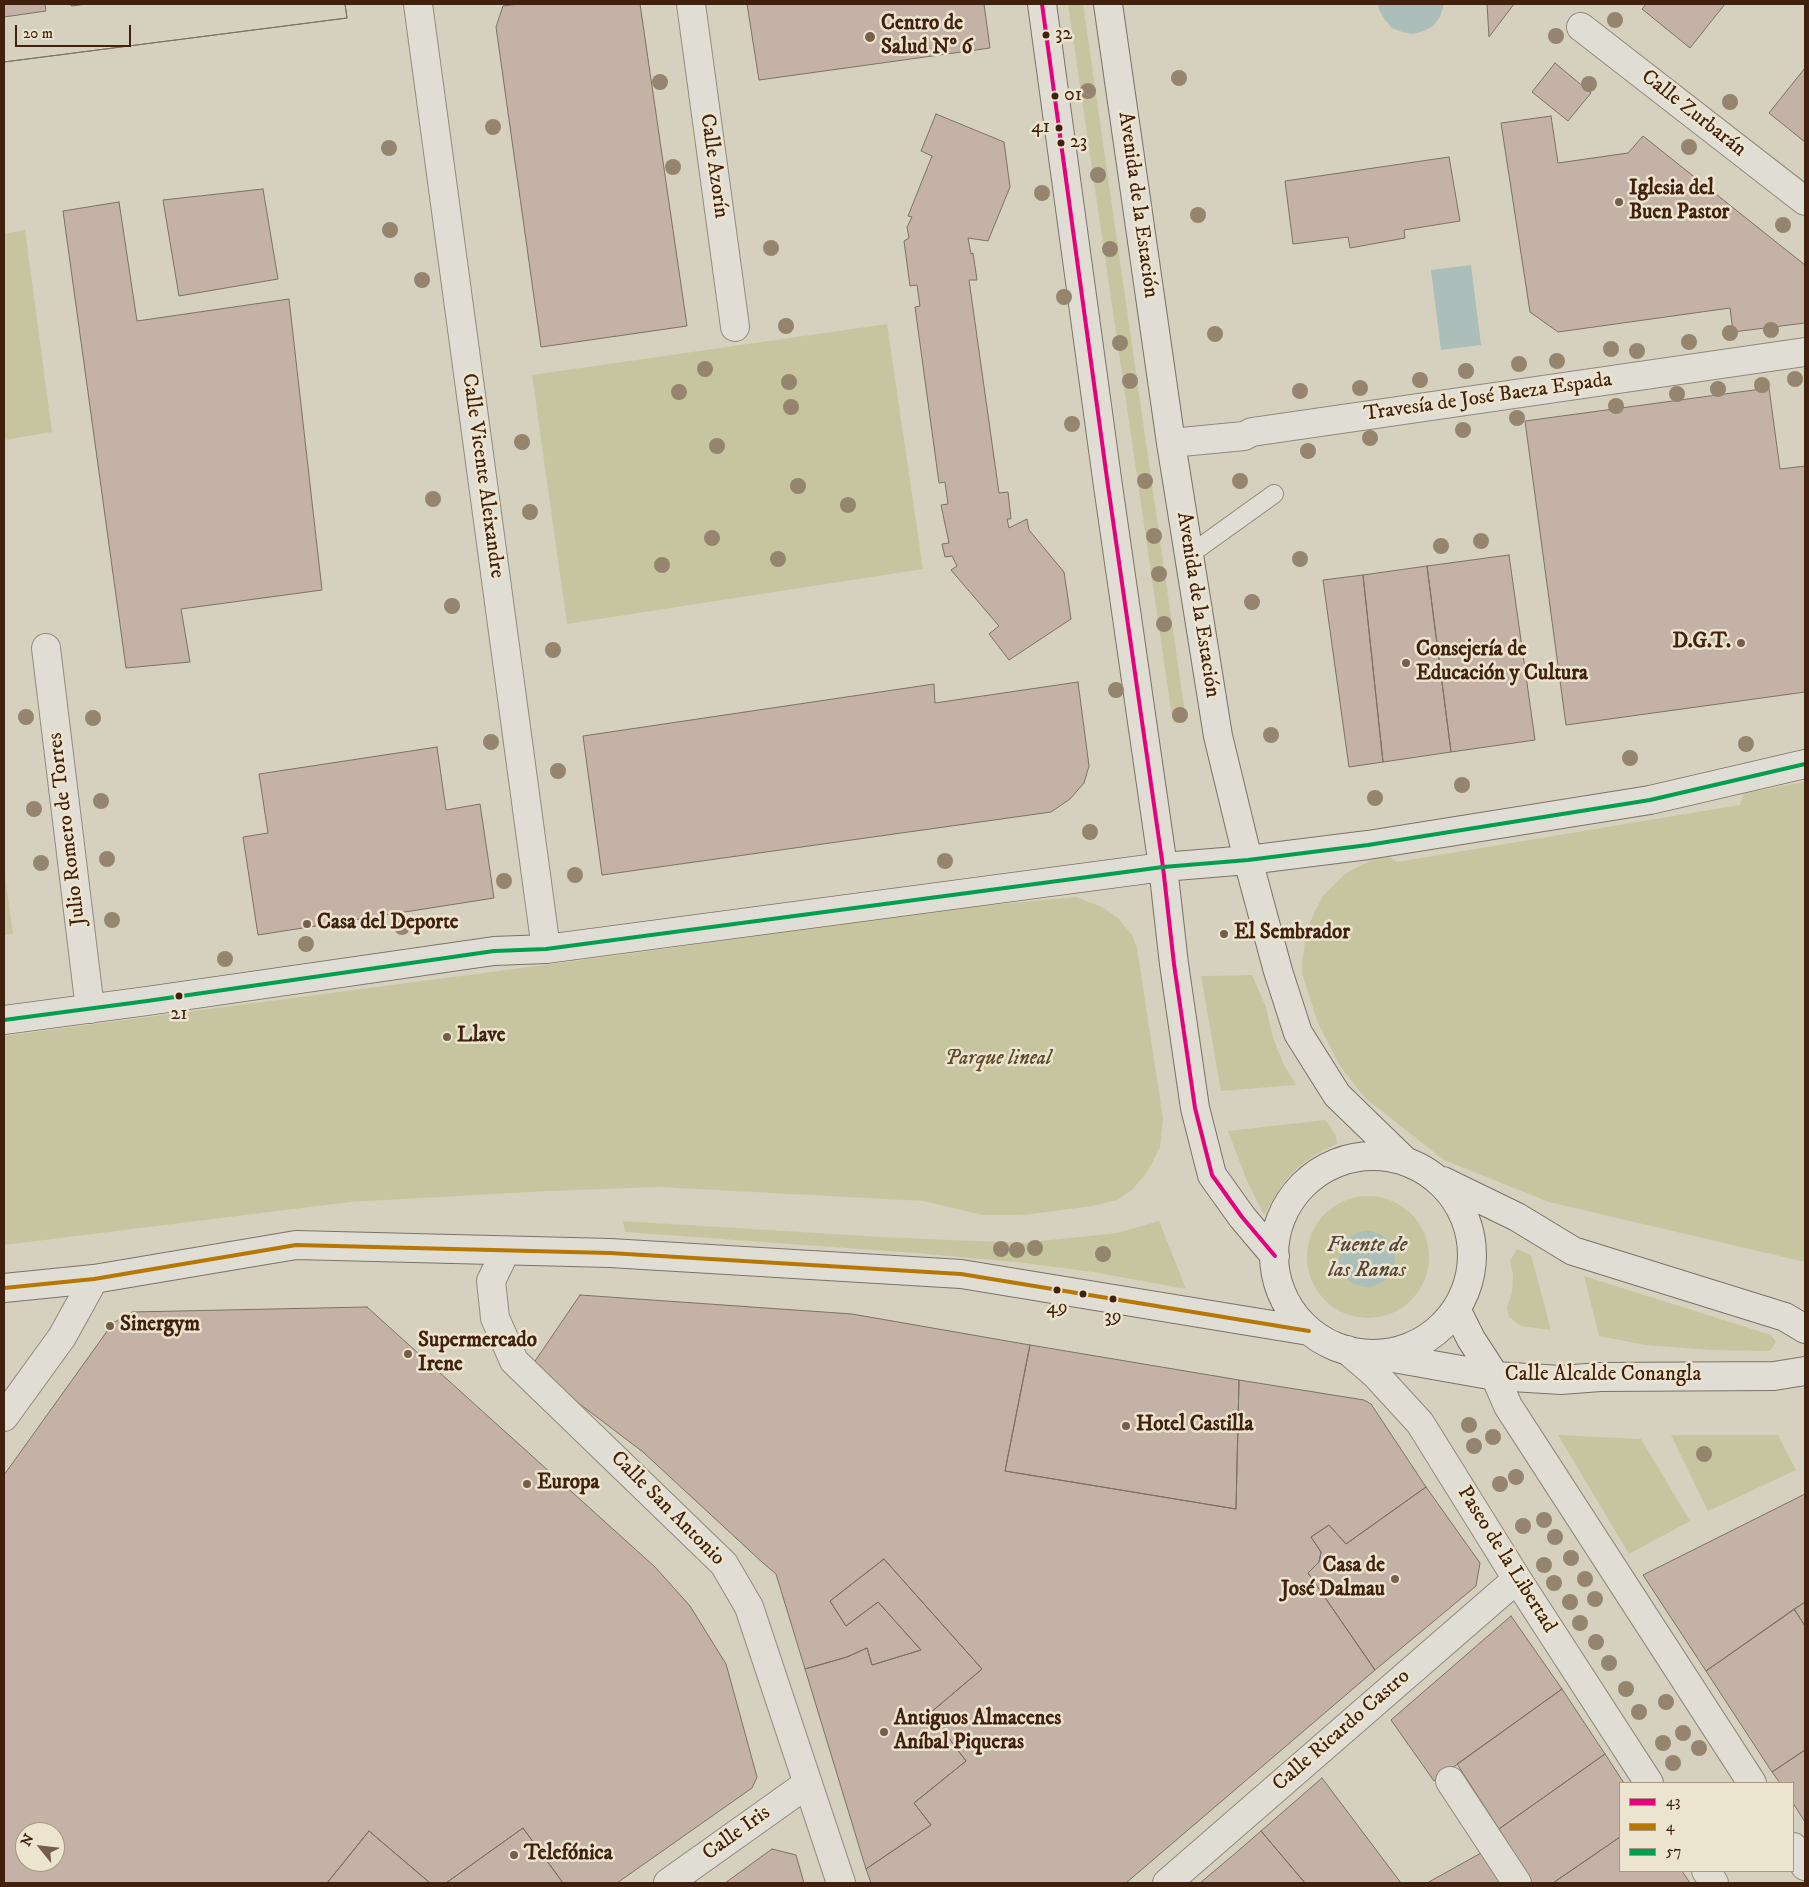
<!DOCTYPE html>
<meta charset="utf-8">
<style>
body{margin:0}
#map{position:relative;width:1809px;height:1887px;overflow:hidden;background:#d6d0be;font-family:"IM FELL DW Pica",serif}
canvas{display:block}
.frame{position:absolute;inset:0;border:5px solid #41210e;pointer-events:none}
.legend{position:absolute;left:1619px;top:1782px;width:175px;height:90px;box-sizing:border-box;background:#ece4ce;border:1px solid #a89681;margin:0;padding:6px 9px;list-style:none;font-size:15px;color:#41210e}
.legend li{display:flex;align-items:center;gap:10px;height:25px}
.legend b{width:25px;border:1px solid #a89681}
.north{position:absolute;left:15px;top:1822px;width:50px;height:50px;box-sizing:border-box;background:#ece4ce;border:1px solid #a89681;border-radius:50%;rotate:299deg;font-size:14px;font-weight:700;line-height:20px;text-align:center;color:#41210e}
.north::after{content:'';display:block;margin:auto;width:18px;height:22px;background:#755e4c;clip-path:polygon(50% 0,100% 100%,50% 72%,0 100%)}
.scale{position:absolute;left:15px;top:25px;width:116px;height:22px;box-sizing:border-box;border:2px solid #41210e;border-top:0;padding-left:6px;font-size:15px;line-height:18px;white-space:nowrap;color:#41210e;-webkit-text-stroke:4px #ece4ce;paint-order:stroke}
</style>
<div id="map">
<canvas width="1809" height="1887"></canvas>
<div class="frame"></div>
<ul class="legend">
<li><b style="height:6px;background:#e5007d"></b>43</li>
<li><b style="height:6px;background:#b77705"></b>4</li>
<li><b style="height:6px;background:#039f4e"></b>57</li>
</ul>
<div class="north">N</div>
<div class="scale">20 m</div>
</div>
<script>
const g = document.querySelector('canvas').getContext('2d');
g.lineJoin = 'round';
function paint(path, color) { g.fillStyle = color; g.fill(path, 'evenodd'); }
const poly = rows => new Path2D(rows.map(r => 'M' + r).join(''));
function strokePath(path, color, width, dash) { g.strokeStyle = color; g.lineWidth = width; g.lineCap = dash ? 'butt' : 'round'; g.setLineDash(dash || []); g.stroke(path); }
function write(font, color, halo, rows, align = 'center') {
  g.font = font + ' "IM FELL DW Pica",serif'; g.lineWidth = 5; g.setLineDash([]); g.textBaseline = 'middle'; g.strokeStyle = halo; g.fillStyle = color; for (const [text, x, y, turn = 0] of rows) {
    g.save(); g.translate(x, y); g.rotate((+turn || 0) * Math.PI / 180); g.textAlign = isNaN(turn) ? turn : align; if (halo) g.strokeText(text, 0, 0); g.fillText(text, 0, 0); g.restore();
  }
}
paint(poly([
 [1068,4,1083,4,1186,721,1173,723],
 [25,230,52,432,4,440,4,234],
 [887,324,923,569,567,624,532,375],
 [1805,782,1805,1262,1549,1202,1444,1160,1365,1098,1340,1066,1318,1023,1302,974,1302,962,1307,930,1315,911,1323,896,1345,874,1361,865,1386,855,1397,862,1740,805,1744,793],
 [4,870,13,934,4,935],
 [1076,897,1102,907,1118,918,1132,935,1137,948,1163,1119,1160,1147,1148,1171,1132,1190,1117,1200,1093,1206,1023,1215,983,1215,923,1201,659,1187,549,1191,350,1202,4,1245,4,1036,643,952,948,909],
 [1252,975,1266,1007,1273,1038,1284,1065,1296,1085,1221,1091,1201,976],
 [1325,1120,1336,1135,1337,1144,1318,1153,1298,1167,1281,1186,1264,1215,1247,1181,1228,1131],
 '1307 1257a61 61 0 1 1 122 0a61 61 0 1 1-122 0Z',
 [623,1221,881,1237,1023,1243,1117,1233,1159,1221,1186,1289,1093,1272,1025,1263,916,1253,625,1232],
 [1517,1249,1531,1255,1551,1330,1521,1326,1509,1317,1507,1307,1512,1293,1513,1275,1510,1261],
 [1584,1276,1771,1335,1776,1342,1770,1351,1711,1350,1645,1345,1599,1336],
 [1558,1435,1641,1439,1690,1521,1629,1554],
 [1671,1435,1778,1435,1796,1470,1708,1511]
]), '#c7c5a0');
paint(poly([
 [1378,4,1444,4,1440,17,1433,26,1424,31,1413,34,1402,32,1392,28,1385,20,1379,10],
 [1471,265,1481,345,1441,350,1431,270],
 '1339 1259a28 28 0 1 1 56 0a28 28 0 1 1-56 0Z'
]), '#abbeb9');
const building = poly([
 [4,4,345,4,347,18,4,62,4,4],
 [45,4,71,4,71,6,87,4,345,4,347,18,4,62,4,17,46,11,45,4],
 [518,4,640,4,687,326,541,347,496,27,503,6,518,4],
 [747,4,984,4,990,48,759,80,747,4],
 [1487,4,1514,4,1489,37,1487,4],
 [1646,4,1725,4,1690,48,1642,9,1646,4],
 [1555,63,1591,93,1568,121,1532,92,1555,63],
 [1805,68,1805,142,1769,113,1805,68],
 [936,114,1004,142,1010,187,988,241,968,238,971,254,973,253,977,280,969,280,999,493,1008,492,1011,519,1007,519,1009,528,1027,519,1029,530,1064,572,1071,619,1009,660,989,634,999,626,951,570,957,566,952,556,945,557,942,544,949,543,941,505,948,504,945,482,939,483,915,307,920,306,917,285,910,286,904,241,909,238,907,227,912,217,908,216,932,156,921,151,936,114],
 [1551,116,1558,163,1628,153,1643,136,1805,265,1805,323,1733,332,1730,308,1558,332,1530,312,1501,123,1551,116],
 [1449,157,1460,221,1404,230,1405,238,1350,248,1348,237,1293,244,1285,181,1449,157],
 [263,189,278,279,179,296,163,200,263,189],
 [119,202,137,321,289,299,322,590,181,609,190,662,126,668,63,211,119,202],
 [1769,388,1780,469,1805,466,1805,692,1566,725,1525,421,1769,388],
 [1509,555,1535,740,1451,752,1427,566,1509,555],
 [1427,566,1451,752,1383,762,1363,575,1427,566],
 [1363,575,1383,762,1349,767,1323,580,1363,575],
 [1078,682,1089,766,1084,783,1070,799,1051,812,602,875,583,736,934,684,935,703,1078,682],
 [437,747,446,810,480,804,494,898,258,935,243,837,268,833,259,774,437,747],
 [580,1295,852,1314,1030,1345,1005,1471,1236,1509,1239,1380,1364,1400,1371,1404,1426,1487,1346,1544,1329,1525,1311,1537,1321,1552,1319,1562,1308,1573,1375,1670,1126,1883,871,1883,866,1869,931,1825,914,1803,966,1761,930,1713,982,1669,884,1559,830,1601,846,1626,878,1602,921,1650,872,1665,867,1648,847,1657,805,1669,776,1574,763,1563,643,1452,531,1367,580,1295],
 [367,1307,655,1567,690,1606,726,1664,757,1777,752,1788,617,1883,563,1883,523,1828,446,1883,430,1883,369,1831,327,1883,4,1883,4,1475,113,1323,132,1312,367,1307],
 [25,1832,55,1832,55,1862,25,1862,25,1832],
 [1030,1345,1239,1380,1236,1509,1005,1471,1030,1345],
 [1426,1487,1480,1563,1476,1586,1375,1670,1308,1573,1319,1562,1321,1552,1311,1537,1329,1525,1346,1544,1426,1487],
 [1805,1494,1805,1602,1706,1671,1643,1575,1805,1494],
 [884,1559,982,1669,930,1713,966,1761,914,1803,931,1825,866,1869,805,1669,847,1657,867,1648,872,1665,921,1650,878,1602,846,1626,830,1601,884,1559],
 [1805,1602,1805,1626,1794,1609,1805,1602],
 [1794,1609,1805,1626,1805,1750,1772,1772,1706,1671,1794,1609],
 [1511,1616,1562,1689,1434,1781,1391,1720,1511,1616],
 [1562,1689,1605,1754,1499,1829,1457,1764,1562,1689],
 [1805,1750,1805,1822,1793,1803,1793,1783,1780,1783,1772,1772,1805,1750],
 [1605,1754,1624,1783,1620,1783,1620,1837,1553,1883,1532,1883,1506,1844,1508,1843,1499,1829,1605,1754],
 [1322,1778,1401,1883,1305,1883,1261,1831,1322,1778],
 [523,1828,563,1883,446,1883,523,1828],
 [369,1831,430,1883,327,1883,369,1831],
 [1261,1831,1305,1883,1200,1883,1238,1851,1261,1831],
 [1620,1837,1620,1871,1682,1871,1690,1883,1553,1883,1620,1837],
 [772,1849,796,1855,804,1883,725,1883,772,1849],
 [1481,1853,1501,1883,1427,1883,1481,1853]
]);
paint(building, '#c3b2a5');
strokePath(building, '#7b7267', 1);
const lane = poly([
 [1189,555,1274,494]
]);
const street = poly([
 [418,4,546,949],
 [691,4,735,327],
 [1581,27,1805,201],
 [1171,443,1244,436,1252,432,1805,352],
 [46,648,90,1009],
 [505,1252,491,1281,495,1318,514,1361,724,1564,749,1607,841,1883],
 [1347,1350,1376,1375,1420,1423,1517,1579,1649,1783],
 [1495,1376,1508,1406,1752,1783],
 [4,1417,62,1337,94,1279],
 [1450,1781,1517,1883],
 [1793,1847,1805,1866],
 [1706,1871,1714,1883],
 [668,1883,807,1784],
 [1167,1883,1517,1579]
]);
const secondary = poly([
 [1042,4,1108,486,1163,867,1174,964,1195,1108,1212,1175,1242,1217,1275,1256],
 [1108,4,1171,443,1218,736,1248,860,1278,971,1298,1033,1337,1095,1405,1161],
 [4,1020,147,1001,494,951,546,949,1163,867,1248,860,1368,845,1650,800,1805,764],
 '1274 1255a99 99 0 1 1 198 0a99 99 0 1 1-198 0Z',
 [1443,1181,1517,1217,1573,1251,1785,1317,1805,1329],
 [4,1288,94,1279,296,1245,610,1253,961,1274,1309,1331],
 [1456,1309,1471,1339,1495,1376],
 [1382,1356,1495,1376,1561,1380,1600,1377,1774,1376,1805,1371]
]);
strokePath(lane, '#91897d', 20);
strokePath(street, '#91897d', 30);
strokePath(secondary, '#7b7267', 30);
strokePath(lane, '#e0ddd4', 18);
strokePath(street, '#e0ddd4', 28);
strokePath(secondary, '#e0ddd4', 28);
strokePath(poly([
 [1042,4,1108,486,1163,867,1174,964,1195,1108,1212,1175,1242,1217,1275,1256]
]), '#e5007d', 4);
strokePath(poly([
 [4,1288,94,1279,296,1245,610,1253,961,1274,1309,1331]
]), '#b77705', 4);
strokePath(poly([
 [4,1020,147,1001,494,951,546,949,1163,867,1248,860,1368,845,1650,800,1805,764]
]), '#039f4e', 4);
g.fillStyle = '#95856e';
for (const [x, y] of [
 [1615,20],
 [1556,36],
 [1179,78],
 [660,82],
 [1589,84],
 [1088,91],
 [1730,102],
 [493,127],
 [1689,147],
 [389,148],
 [673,167],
 [1098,175],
 [1042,193],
 [1198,215],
 [1783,225],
 [390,230],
 [771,248],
 [1110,249],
 [422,280],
 [1064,297],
 [786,326],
 [1771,330],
 [1730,333],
 [1215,334],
 [1689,342],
 [1120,343],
 [1611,349],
 [1637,351],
 [1557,361],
 [1519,364],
 [705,369],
 [1466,371],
 [1795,379],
 [1420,380],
 [1130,381],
 [789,382],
 [1762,385],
 [1360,388],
 [1718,389],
 [1300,391],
 [679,392],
 [1677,394],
 [1616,406],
 [791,407],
 [1517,418],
 [1072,424],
 [1463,430],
 [1370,438],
 [522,442],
 [717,446],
 [1308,451],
 [1145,481],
 [1240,481],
 [798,486],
 [433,499],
 [848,505],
 [530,512],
 [1154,536],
 [712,538],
 [1481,541],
 [1441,546],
 [778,559],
 [1300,559],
 [662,565],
 [1159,574],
 [1252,602],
 [452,606],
 [1164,624],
 [553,650],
 [1116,690],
 [1180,715],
 [26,717],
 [93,718],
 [1271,735],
 [491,742],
 [1746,744],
 [1630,758],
 [558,771],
 [1462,785],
 [1375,798],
 [101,801],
 [34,809],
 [1090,832],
 [107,859],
 [945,861],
 [41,863],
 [575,875],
 [504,881],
 [112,920],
 [402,927],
 [306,944],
 [225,959],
 [1035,1248],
 [1001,1249],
 [1017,1250],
 [1103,1254],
 [1469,1425],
 [1493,1437],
 [1474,1446],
 [1704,1454],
 [1516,1477],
 [1500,1484],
 [1544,1520],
 [1523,1526],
 [1555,1537],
 [1571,1558],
 [1544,1565],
 [1585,1579],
 [1554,1583],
 [1595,1599],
 [1570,1602],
 [1580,1623],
 [1596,1642],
 [1609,1663],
 [1626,1689],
 [1666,1702],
 [1639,1712],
 [1683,1733],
 [1663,1743],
 [1699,1748],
 [1673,1763]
]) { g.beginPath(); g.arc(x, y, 8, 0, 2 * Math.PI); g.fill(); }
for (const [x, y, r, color] of [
 [1046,35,4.5,"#41210e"],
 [870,37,6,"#755e4c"],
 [1055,96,4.5,"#41210e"],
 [1059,128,4.5,"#41210e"],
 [1061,143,4.5,"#41210e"],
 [1619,202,5,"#755e4c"],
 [1741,643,5,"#755e4c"],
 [1406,663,5,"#755e4c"],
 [307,924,5,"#755e4c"],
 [1224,934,5,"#755e4c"],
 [179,996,4.5,"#41210e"],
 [447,1037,5,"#755e4c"],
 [1057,1290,4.5,"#41210e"],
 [1083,1294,4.5,"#41210e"],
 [1113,1299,4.5,"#41210e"],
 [110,1326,5,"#755e4c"],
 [408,1354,5,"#755e4c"],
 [1126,1426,5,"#755e4c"],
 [527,1484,5,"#755e4c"],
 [1395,1579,5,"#755e4c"],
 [884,1732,5,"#755e4c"],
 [514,1855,5,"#755e4c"]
]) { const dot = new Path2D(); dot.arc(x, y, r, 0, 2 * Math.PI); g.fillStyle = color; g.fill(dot); strokePath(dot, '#ece4ce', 2); }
write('20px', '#41210e', '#ece4ce', [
 ["32",1055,35],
 ["01",1064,96],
 ["41",1050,128,"right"],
 ["23",1070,143],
 ["21",179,1015,"center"],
 ["49",1057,1309,"center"],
 ["39",1113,1318,"center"]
], 'left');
write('bold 21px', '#41210e', '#ece4ce', [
 ["Centro de",881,25],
 ["Salud Nº 6",881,49],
 ["Iglesia del",1629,190],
 ["Buen Pastor",1629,214],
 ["D.G.T.",1731,643,"right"],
 ["Consejería de",1416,651],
 ["Educación y Cultura",1416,675],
 ["Casa del Deporte",317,924],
 ["El Sembrador",1234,934],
 ["Llave",457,1037],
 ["Sinergym",120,1326],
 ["Supermercado",418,1342],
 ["Irene",418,1366],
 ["Hotel Castilla",1136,1426],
 ["Europa",537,1484],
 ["Casa de",1385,1567,"right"],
 ["José Dalmau",1385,1591,"right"],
 ["Antiguos Almacenes",894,1720],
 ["Aníbal Piqueras",894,1744],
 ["Telefónica",524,1855]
], 'left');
write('21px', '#41210e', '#ece4ce', [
 ["Calle Zurbarán",1693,114,38],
 ["Calle Azorín",713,166,82],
 ["Avenida de la Estación",1137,205,82],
 ["Travesía de José Baeza Espada",1488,398,-8],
 ["Calle Vicente Aleixandre",482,476,82],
 ["Avenida de la Estación",1197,605,81],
 ["Julio Romero de Torres",68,829,-97],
 ["Calle Alcalde Conangla",1603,1376],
 ["Calle San Antonio",667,1509,45],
 ["Paseo de la Libertad",1506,1560,58],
 ["Calle Ricardo Castro",1342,1731,-41],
 ["Calle Iris",737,1834,-36]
]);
write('italic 21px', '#5f482c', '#ece4ce', [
 ["Parque lineal",998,1060]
]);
write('italic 22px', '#574638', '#ece4ce', [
 ["Fuente de",1367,1246],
 ["las Ranas",1367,1271]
]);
</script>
